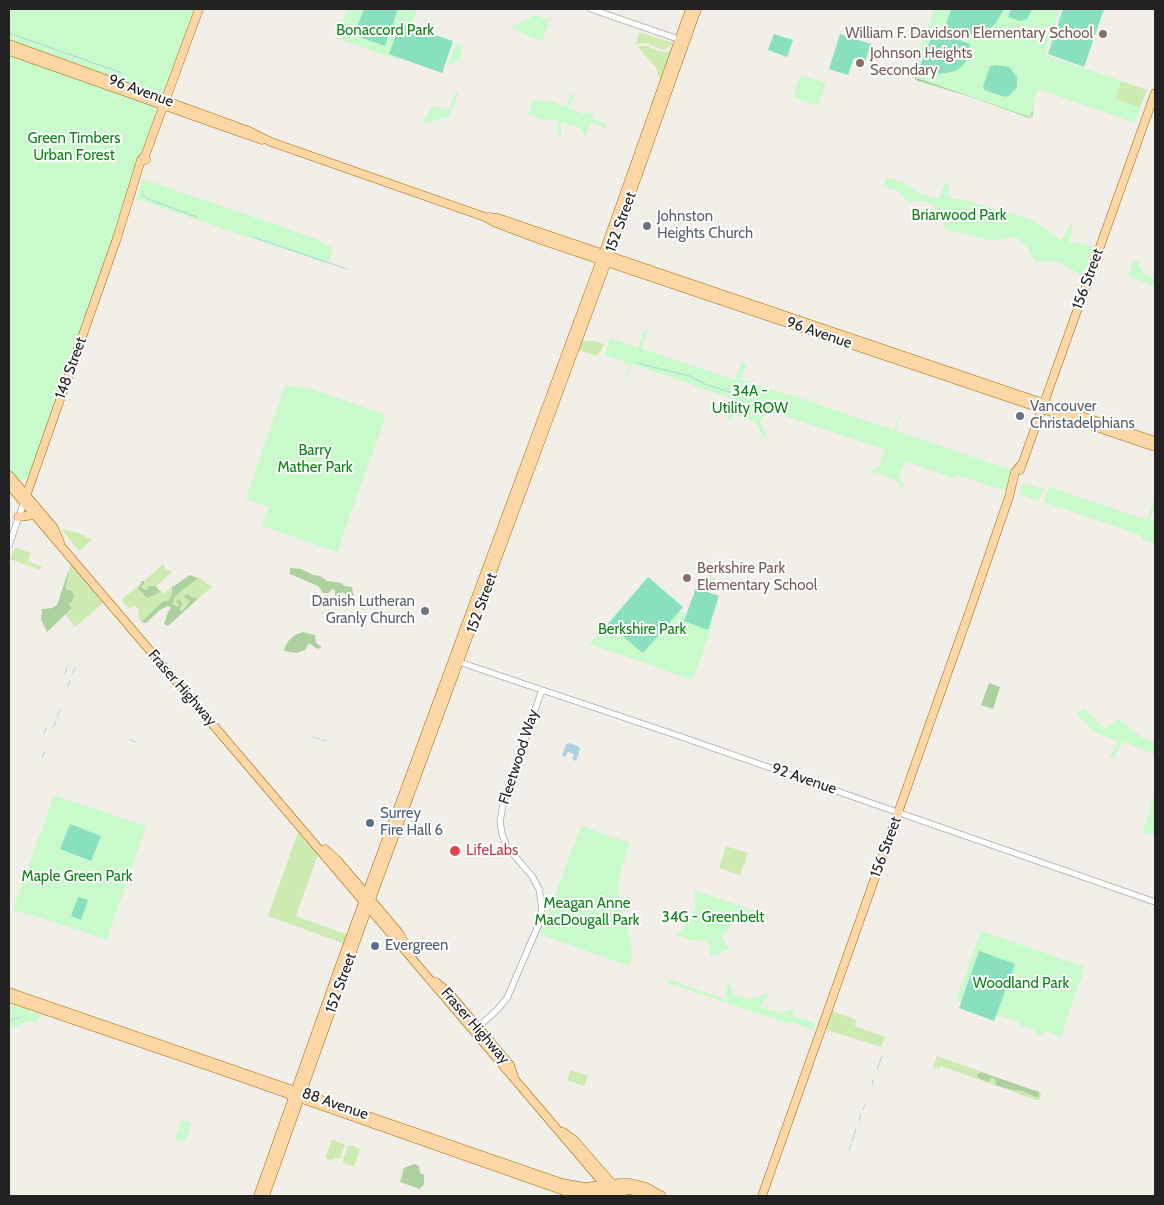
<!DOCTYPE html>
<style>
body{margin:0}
#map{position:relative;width:1164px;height:1205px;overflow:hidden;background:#f2efe9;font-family:Cabin,sans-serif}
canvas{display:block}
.frame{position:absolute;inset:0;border:10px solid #222;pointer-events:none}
</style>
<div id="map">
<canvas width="1164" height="1205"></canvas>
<div class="frame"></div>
</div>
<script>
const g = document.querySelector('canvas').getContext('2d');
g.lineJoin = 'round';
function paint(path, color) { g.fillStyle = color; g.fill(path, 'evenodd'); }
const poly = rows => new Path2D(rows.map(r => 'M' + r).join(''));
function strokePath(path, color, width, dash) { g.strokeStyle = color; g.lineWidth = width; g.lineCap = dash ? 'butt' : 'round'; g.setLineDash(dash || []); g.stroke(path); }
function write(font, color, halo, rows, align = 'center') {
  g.font = font + ' Cabin,sans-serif'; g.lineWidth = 4; g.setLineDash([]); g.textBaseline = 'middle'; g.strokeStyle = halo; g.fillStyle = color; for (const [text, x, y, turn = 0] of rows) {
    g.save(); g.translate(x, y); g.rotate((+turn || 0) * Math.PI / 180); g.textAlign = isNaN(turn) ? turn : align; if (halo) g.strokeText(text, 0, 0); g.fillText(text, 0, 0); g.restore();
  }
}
paint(poly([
 [639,32,673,43,673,44,664,50,646,43,636,44],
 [637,46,647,46,657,51,664,52,667,52,672,48,660,81,656,68],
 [1121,81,1147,90,1140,108,1115,99],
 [582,341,595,341,604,344,601,351,596,356,578,350],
 [61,529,79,533,92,540,79,551],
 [15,547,31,553,28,561,42,567,40,570,10,559],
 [71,564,103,603,75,627,65,614,72,609,68,604,68,590,66,587],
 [163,564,166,569,172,572,156,586,151,585,146,590,141,588,145,580],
 [199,577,212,587,197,599,186,594,185,598,190,601,181,611,182,604,179,604,178,608,173,604,174,597],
 [138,586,138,588,153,593,160,590,164,594,171,587,172,595,168,602,162,602,148,616,141,621,139,619,138,609,134,605,129,609,121,600],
 [298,832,318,855,296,916,348,935,345,944,268,916],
 [726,846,748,853,740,875,719,868],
 [831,1010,856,1020,855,1026,885,1037,881,1047,827,1030,825,1028],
 [937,1056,991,1075,981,1072,988,1080,993,1078,995,1080,996,1085,1012,1090,1022,1091,1034,1095,1040,1093,1039,1092,1042,1093,1040,1099,1039,1100,1036,1100,941,1066,939,1069,933,1067],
 [571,1070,588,1076,584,1086,567,1080],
 [332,1139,345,1145,340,1159,336,1158,331,1160,325,1158],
 [351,1145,360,1149,354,1167,342,1162,348,1146]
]), '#cdebb0');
paint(poly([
 [915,76,1032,106,1033,115,1029,118,971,97,918,81,915,79],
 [70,566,66,587,66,589,72,591,74,596,72,602,68,604,72,608,47,632,41,619,42,609,52,608,57,605],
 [290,568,301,569,313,575,320,576,327,581,341,583,344,586,352,587,354,600,352,602,343,592,337,596,335,595,335,590,333,589,328,593,323,593,318,586,290,574],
 [190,575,198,578,174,597,173,604,178,607,179,604,176,601,180,600,182,604,180,610,182,611,190,601,184,597,186,594,197,599,200,597,168,626,164,624,168,612,171,608,168,606,160,610,146,623,141,622,162,602,168,601,172,595,172,587],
 [142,581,144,581,144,583,141,587,143,589,147,590,149,586,156,586,160,592,148,598,145,596,138,588],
 [303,632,315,635,316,643,322,647,317,649,309,643,305,650,296,653,284,651,285,647,289,640,295,635],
 [989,683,1000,687,993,709,981,705],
 [981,1072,1039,1092,1039,1097,1036,1097,1022,1091,1012,1090,996,1085,995,1080,993,1078,990,1079,988,1082,981,1079,977,1076,978,1074],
 [414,1164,419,1166,420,1173,424,1175,424,1184,420,1189,400,1182,404,1168]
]), '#add19e');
paint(poly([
 [9,9,194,9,164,92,159,96,9,42],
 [347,9,418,9,399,60,336,38],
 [934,9,1060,9,1045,55,1121,81,1115,99,1140,108,1135,123,1038,89,1030,117,911,76],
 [535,15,550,20,542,41,526,35,513,28,513,26],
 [457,43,463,46,460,53,463,54,460,60,456,59,454,65,448,63],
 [9,53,155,107,157,111,64,380,29,475,25,479,21,480,15,479,9,470],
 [801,75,826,83,818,106,793,97],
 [456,91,459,92,450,116,424,124,422,123,433,105,449,110],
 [573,94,576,95,569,106,569,108,584,114,593,112,592,119,607,124,605,128,592,123,590,124,585,137,580,128,562,122,561,123,561,138,558,137,557,122,556,120,543,120,528,114,533,100,548,102,550,100,563,106,566,105],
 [886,177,904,183,920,194,935,198,939,198,946,182,948,182,950,198,965,200,1023,217,1034,221,1061,240,1070,224,1073,225,1069,242,1094,246,1083,276,1059,262,1052,261,1036,262,1026,246,1019,239,1014,237,991,241,960,232,953,232,946,230,942,220,942,211,940,210,926,222,924,220,925,218,936,206,924,201,911,202,906,200,898,191,883,186],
 [143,179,320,240,320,242,333,248,328,264,136,199],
 [1134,259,1138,262,1143,273,1155,279,1155,286,1133,278,1129,275],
 [648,330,642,349,735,380,742,362,747,364,741,380,816,403,822,386,817,404,894,430,900,413,901,413,896,431,1012,470,1005,491,958,475,956,479,905,461,899,477,904,485,902,489,897,481,875,472,869,474,871,470,879,467,885,450,765,409,760,423,767,436,764,438,755,422,736,415,730,420,727,418,733,399,633,364,626,381,625,380,630,364,605,355,610,338,638,348,644,331],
 [285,385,312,389,386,415,337,552,262,526,269,507,246,499],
 [1023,483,1042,489,1044,488,1039,501,1019,494],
 [1049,487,1147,520,1155,498,1155,504,1150,520,1155,522,1155,544,1141,539,1142,536,1044,502],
 [708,576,725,582,722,592,714,589,712,592,704,589,706,582,702,580,704,577,708,578],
 [632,595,713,623,693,680,589,644],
 [1084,709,1105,729,1119,719,1141,737,1155,742,1155,755,1123,742,1114,758,1109,757,1119,741,1096,733,1076,714],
 [1155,790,1155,836,1143,832],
 [54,795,146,826,107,940,35,916,13,910],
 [581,826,630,843,620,874,618,884,620,899,631,943,632,956,629,966,540,934],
 [694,890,755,911,754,914,737,909,733,923,721,937,729,948,721,953,711,956,707,941,689,940,677,935,687,925,677,913,678,910,692,918,696,906],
 [981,931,1085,967,1061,1037,1045,1031,1039,1036,1036,1035,1034,1030,1020,1025,1021,1023,956,1000],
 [668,979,725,999,727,982,729,982,734,995,752,999,761,996,765,992,768,994,760,1007,782,1013,795,1008,793,1016,815,1023,813,1030,790,1022,790,1024,667,983],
 [10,1004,44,1016,38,1018,34,1025,32,1020,9,1029],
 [182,1120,190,1123,191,1126,185,1142,175,1139]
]), '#c8facc');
paint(poly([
 [364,9,398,9,385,46,354,35],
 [951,9,1004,9,996,23,989,29,978,33,966,35,945,28],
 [1011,9,1032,9,1027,19,1020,21,1008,17],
 [1063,9,1104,9,1084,67,1048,54],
 [400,23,453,41,442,73,389,54],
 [936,32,970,44,968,58,962,66,957,70,947,73,935,74,920,66,933,33],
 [774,34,793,40,787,57,768,50],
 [840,34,871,44,865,62,854,58,848,75,829,69],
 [996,65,1009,67,1017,77,1017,87,1009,96,1005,97,985,90,983,87,990,66],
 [648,577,683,607,643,653,608,624],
 [696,588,719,596,708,630,684,621],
 [70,824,101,836,91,861,60,849],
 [78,897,88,900,81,920,71,916],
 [979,951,1015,964,994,1021,959,1008]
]), '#88e0be');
paint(poly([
 [569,743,578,746,580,749,576,761,572,759,574,754,568,752,565,757,562,756,566,744]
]), '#aad3df');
strokePath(poly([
 [9,33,122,73],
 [142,195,148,199,197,217],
 [253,237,347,269],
 [637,363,690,376,705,384,732,393],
 [9,509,11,510],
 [65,674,67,668],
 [72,674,75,668],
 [68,686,70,681],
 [57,716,60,710],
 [54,726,56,721],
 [44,734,46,728],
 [313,737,320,739],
 [130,740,136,742],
 [322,740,326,741],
 [42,758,44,752],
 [9,1021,20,1017],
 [877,1069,882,1056],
 [872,1085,873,1080],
 [863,1110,865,1105],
 [859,1121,861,1114],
 [852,1141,856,1129],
 [849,1150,851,1144]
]), '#aad3df', 1);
const minor = poly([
 [591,9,681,40],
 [9,545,24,502],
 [456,661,676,735,1155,902],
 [475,1030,497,1010,507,998,541,919,542,908,539,889,532,876,507,847,502,834,500,822,504,799,542,690]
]);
const major = poly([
 [9,44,249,131,271,142,485,217,496,223,541,240,1155,447],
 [9,51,262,140],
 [146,160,145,156,199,9],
 [489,217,498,218,527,228,1155,441],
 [1020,470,1155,93],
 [9,475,54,528,60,542],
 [9,485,614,1196],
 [24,502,117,238,141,160,145,156],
 [18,517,34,515],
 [325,849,338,861,400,934,405,945],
 [436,982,449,993,510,1065,514,1077],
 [9,992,562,1183,584,1187,620,1183,629,1183,646,1187,662,1196],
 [9,998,234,1075,564,1191,591,1193,623,1189,634,1191,649,1196],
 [563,1132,574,1140,623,1196],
 [258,1196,340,965,603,254,690,9],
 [265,1196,362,924,605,267,697,9],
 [762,1196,970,610,1009,497,1015,472,1020,466]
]);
strokePath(minor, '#a9a9a9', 7);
strokePath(major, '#a06b00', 9);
strokePath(minor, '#fff', 5.5);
strokePath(major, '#fcd6a4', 8);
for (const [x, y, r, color] of [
 [1103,34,5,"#8d6e63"],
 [860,63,5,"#8d6e63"],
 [647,226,5,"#6b7280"],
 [1020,416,5,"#6b7280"],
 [687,578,5,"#8d6e63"],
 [425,611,5,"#6b7280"],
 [370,823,5,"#5c6f8a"],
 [455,851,6,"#e0444e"],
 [375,946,5,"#5c6f8a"]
]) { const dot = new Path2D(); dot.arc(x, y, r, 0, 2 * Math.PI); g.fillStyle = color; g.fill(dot); strokePath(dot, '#fff', 2); }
write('15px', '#0c8416', '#fff', [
 ["Bonaccord Park",385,31],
 ["Green Timbers",74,139],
 ["Urban Forest",74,156],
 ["Briarwood Park",959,216],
 ["34A -",750,392],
 ["Utility ROW",750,409],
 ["Barry",315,451],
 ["Mather Park",315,468],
 ["Berkshire Park",642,630],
 ["Maple Green Park",77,877],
 ["Meagan Anne",587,904],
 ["MacDougall Park",587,921],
 ["34G - Greenbelt",713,918],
 ["Woodland Park",1021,984]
]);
write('15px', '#785e54', '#fff', [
 ["William F. Davidson Elementary School",1093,34,"right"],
 ["Johnson Heights",870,54],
 ["Secondary",870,71],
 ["Berkshire Park",697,569],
 ["Elementary School",697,586]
], 'left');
write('15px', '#222', '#fff', [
 ["96 Avenue",141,91,20],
 ["152 Street",621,222,-70],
 ["156 Street",1088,279,-70],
 ["96 Avenue",819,333,19],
 ["148 Street",71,368,-70],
 ["152 Street",482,603,-70],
 ["Fraser Highway",182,688,49],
 ["Fleetwood Way",519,757,-72],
 ["92 Avenue",804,779,19],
 ["156 Street",886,847,-70],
 ["152 Street",341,983,-70],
 ["Fraser Highway",475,1026,49],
 ["88 Avenue",335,1104,19]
]);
write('15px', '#5b616d', '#fff', [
 ["Johnston",657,217],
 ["Heights Church",657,234],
 ["Vancouver",1030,407],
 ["Christadelphians",1030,424],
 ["Danish Lutheran",415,602,"right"],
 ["Granly Church",415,619,"right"]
], 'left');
write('15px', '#4e5e75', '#fff', [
 ["Surrey",380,814],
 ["Fire Hall 6",380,831],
 ["Evergreen",385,946]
], 'left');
write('15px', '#be3a42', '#fff', [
 ["LifeLabs",466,851]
], 'left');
</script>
